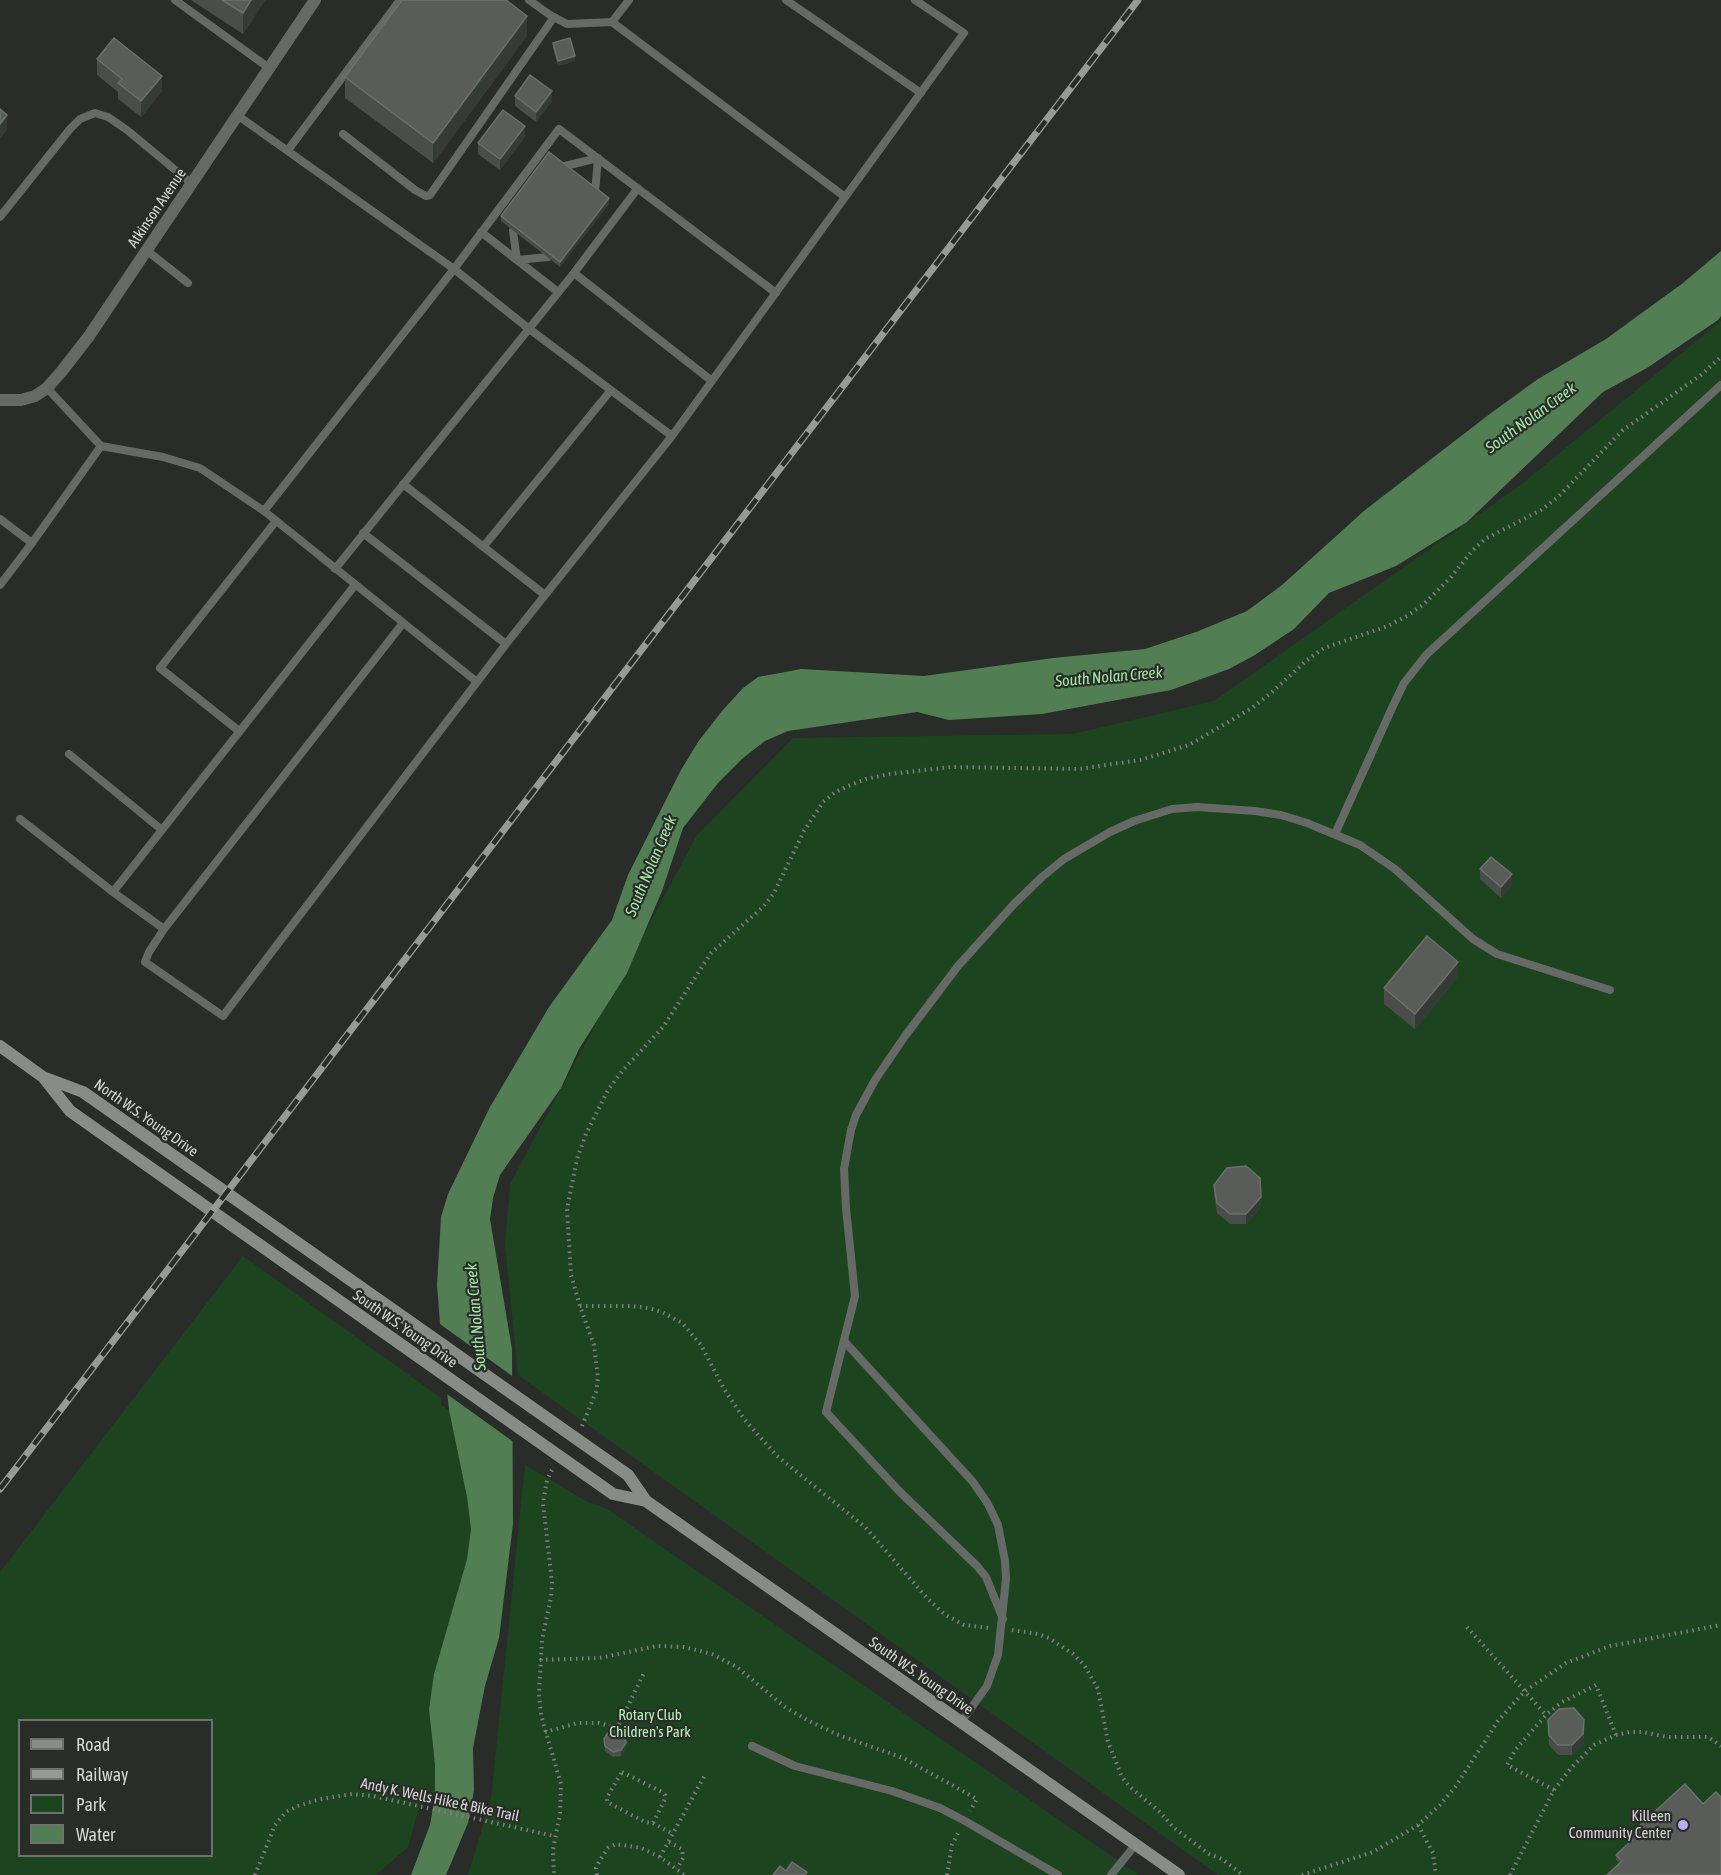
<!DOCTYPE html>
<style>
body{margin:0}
#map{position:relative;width:1721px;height:1875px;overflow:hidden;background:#292c29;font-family:"Asap Condensed",sans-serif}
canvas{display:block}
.legend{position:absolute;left:18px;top:1719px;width:195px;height:138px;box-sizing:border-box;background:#292c29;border:2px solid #6e716e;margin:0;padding:8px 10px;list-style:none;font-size:18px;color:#d6d8d6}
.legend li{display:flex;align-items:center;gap:12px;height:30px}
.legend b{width:30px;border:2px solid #6e716e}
</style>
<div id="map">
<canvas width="1721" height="1875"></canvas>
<ul class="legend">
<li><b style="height:8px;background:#898b89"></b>Road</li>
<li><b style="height:8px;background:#989a98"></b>Railway</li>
<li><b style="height:16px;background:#1c451f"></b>Park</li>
<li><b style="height:16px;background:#517e52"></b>Water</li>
</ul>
</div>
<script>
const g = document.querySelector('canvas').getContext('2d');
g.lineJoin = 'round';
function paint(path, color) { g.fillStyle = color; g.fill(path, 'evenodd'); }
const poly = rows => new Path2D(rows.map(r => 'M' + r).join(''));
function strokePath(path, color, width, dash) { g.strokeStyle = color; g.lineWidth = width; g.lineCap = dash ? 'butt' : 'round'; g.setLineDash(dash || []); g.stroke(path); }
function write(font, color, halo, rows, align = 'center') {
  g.font = font + ' "Asap Condensed",sans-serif'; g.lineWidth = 4.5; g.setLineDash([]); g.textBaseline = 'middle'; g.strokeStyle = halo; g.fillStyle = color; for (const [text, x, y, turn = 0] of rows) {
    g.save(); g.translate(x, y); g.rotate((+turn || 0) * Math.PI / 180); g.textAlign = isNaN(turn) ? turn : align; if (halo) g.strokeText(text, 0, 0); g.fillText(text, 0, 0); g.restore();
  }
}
paint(poly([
 [1721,321,1721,1875,1218,1875,518,1375,505,1244,510,1184,697,835,793,738,1073,734,1214,701,1519,486],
 [243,1256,441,1398,441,1405,449,1410,467,1497,471,1529,467,1559,434,1674,429,1709,435,1765,435,1796,423,1794,408,1847,376,1875,0,1875,0,1572],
 [20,1720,212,1720,212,1856,20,1856],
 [525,1465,586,1501,607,1509,1139,1875,468,1875,491,1799]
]), '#1c451f');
paint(poly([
 [1721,251,1721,316,1718,320,1647,368,1603,392,1467,522,1396,566,1329,593,1294,629,1255,655,1229,669,1171,690,1042,714,949,720,917,712,788,731,765,741,743,758,718,783,683,828,662,891,627,973,579,1049,561,1088,500,1175,493,1198,490,1219,512,1349,513,1524,499,1638,485,1686,473,1748,474,1790,468,1823,446,1875,411,1875,430,1825,435,1796,435,1765,429,1709,434,1674,467,1559,471,1529,467,1497,449,1410,441,1336,437,1285,441,1217,448,1194,490,1107,549,1007,612,920,628,875,681,770,698,742,722,711,743,688,758,677,780,673,801,669,924,676,1053,658,1145,649,1196,632,1247,611,1282,585,1365,510,1491,413,1538,379,1606,339,1683,283]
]), '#517e52');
paint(poly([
 [437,1322,515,1378,515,1443,444,1392]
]), '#292c29');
strokePath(poly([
 [580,1306,632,1306,648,1308,662,1312,682,1323,701,1345,724,1389,744,1419,777,1456,865,1527,927,1598,944,1614,964,1625,988,1628],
 [582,1426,596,1392,598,1378,594,1345,580,1306,571,1275,567,1209,577,1159,586,1134,608,1090,623,1070,663,1027,711,953,764,906,774,893,804,831,823,802,834,793,848,786,866,779,890,774,951,767,1079,769,1140,760,1189,745,1252,708,1271,693,1307,660,1324,648,1388,626,1407,616,1424,604,1451,577,1472,551,1485,539,1541,510,1558,497,1623,430,1701,375,1721,357],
 [552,1470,547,1480,543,1503,552,1582,551,1597,542,1640,539,1694,541,1715,561,1784,560,1813,553,1850,554,1875],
 [1467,1627,1546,1715],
 [1012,1630,1038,1634,1049,1638,1073,1654,1084,1665,1098,1689,1108,1742,1122,1777,1129,1786,1161,1813,1173,1827,1209,1854,1222,1859,1243,1875],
 [540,1660,599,1658,657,1646,684,1647,712,1654,737,1667,785,1707,807,1720,836,1734,903,1758,977,1799,970,1811],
 [545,1732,578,1723,599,1723,617,1728,644,1673],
 [622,1772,662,1792,665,1795,665,1799,653,1823,645,1822,607,1802,607,1797,622,1772],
 [1554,1790,1507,1765,1516,1749,1546,1715,1562,1702,1596,1685,1616,1735],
 [653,1823,673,1834],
 [1418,1825,1433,1853,1436,1875],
 [669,1842,682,1849,683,1858,677,1869],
 [660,1857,705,1775],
 [255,1875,275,1825,286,1812,298,1806,320,1799,352,1794,373,1796,554,1836],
 [597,1875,596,1868,600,1860,608,1848,616,1844,641,1848,660,1857,684,1875],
 [947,1875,952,1845,958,1833],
 [1302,1875,1373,1852,1418,1825,1440,1805,1456,1786,1498,1721,1513,1704,1525,1691,1566,1663,1610,1646,1721,1625],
 [1510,1875,1554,1790,1571,1768,1594,1745,1616,1735,1629,1732,1643,1732,1667,1737,1708,1737,1721,1746]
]), '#7e807e', 4, [1.5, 4.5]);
strokePath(poly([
 [175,0,269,68],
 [529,0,550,15,567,24,612,22,845,197],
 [786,0,921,93],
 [612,22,629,0],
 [237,115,454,269,528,328,672,436,506,644,363,533],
 [343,134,415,190,426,196,430,195,554,17],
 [288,150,400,0],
 [561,167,598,158,595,193],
 [0,217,70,129,80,119,95,113,108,117,127,130,191,183],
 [513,231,517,260,548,257],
 [481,232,558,292],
 [146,250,188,283],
 [574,273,712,381],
 [672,436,964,33,915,0],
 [101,446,163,457,200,468,264,511,477,682,506,644],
 [403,484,545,595],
 [264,511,454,269,559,129,776,293],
 [0,519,32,543,101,446,47,388],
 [484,546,611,390],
 [335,569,574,273,638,188],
 [0,585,32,543],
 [403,623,164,929,149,952,145,962,223,1016,477,682],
 [239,731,160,668,276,521],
 [69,754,162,830],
 [20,819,113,892,355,585],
 [1335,834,1392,708,1404,683,1427,654,1721,385],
 [113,892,164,929],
 [844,1341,973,1482,988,1504,998,1525,1005,1561,1006,1579,998,1655,987,1686,961,1722],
 [1003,1619,986,1577,977,1566,899,1491,826,1412,855,1296,846,1208,844,1169,851,1130,856,1115,875,1080,905,1036,958,966,1014,904,1042,877,1064,859,1110,832,1134,821,1172,809,1197,807,1255,811,1281,815,1307,823,1360,845,1395,869,1473,939,1497,954,1610,990],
 [752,1746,795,1766,892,1791,940,1808,965,1821,1058,1875],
 [1111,1875,1136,1844]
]), '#676967', 8);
strokePath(poly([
 [0,400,21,400,35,396,47,388,62,371,89,336,315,0]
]), '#676967', 12);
strokePath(poly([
 [0,1046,43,1077,83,1092,628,1475,646,1501,1179,1875],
 [44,1078,70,1111,613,1494,646,1501]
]), '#898b89', 12);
const rail = poly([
 [0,1489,1138,0]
]);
strokePath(rail, '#989a98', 7);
strokePath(rail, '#292c29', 4.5, [14]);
paint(poly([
 [191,0,265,0,243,34],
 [527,36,433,163,345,98,345,77],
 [553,43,575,61,558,66,553,48],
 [97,59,162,91,141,117,118,99,118,92,97,75],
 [515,96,552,101,536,122,515,106],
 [525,137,500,170,478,154,478,143],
 [609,204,560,267,501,221,501,216],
 [1480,869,1512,885,1501,898,1480,879],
 [1458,977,1415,1029,1384,1004,1384,988],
 [1214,1185,1261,1207,1246,1224,1230,1224,1217,1213,1214,1195],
 [1548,1720,1584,1731,1583,1745,1572,1755,1558,1755,1549,1745],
 [604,1739,626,1748,621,1756,613,1757,605,1751],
 [1721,1797,1620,1864,1616,1860,1616,1855,1630,1843,1628,1841,1628,1836]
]), '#4a4d4a');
paint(poly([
 [251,0,265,0,243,34,243,13],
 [527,16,527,36,433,163,433,143],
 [575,56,575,61,558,66,558,61],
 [162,76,162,91,141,117,141,101],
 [552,91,552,101,536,122,536,112],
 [7,115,7,130,0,139,0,124],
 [525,126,525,137,500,170,500,159],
 [609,198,609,204,560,267,560,262],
 [1512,874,1512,885,1501,898,1501,887],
 [1458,962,1458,977,1415,1029,1415,1014],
 [1261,1197,1261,1207,1246,1224,1246,1214],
 [1584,1720,1583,1745,1572,1755,1572,1745],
 [626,1743,626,1748,621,1756,621,1750]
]), '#363a36');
const building = poly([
 [222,0,251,0,243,13,222,0],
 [402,0,506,0,527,16,433,143,345,77,402,0],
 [114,38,162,76,141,101,118,83,122,79,97,59,114,38],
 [570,38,575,56,558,61,553,43,570,38],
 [530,75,552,91,536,112,515,96,530,75],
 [0,109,7,115,0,124,0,109],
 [503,110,525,126,500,159,478,143,503,110],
 [549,152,609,198,560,262,501,216,549,152],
 [1491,857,1512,874,1501,887,1480,869,1491,857],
 [1427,936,1458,962,1415,1014,1384,988,1427,936],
 [1246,1166,1260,1178,1261,1197,1246,1214,1230,1214,1217,1203,1214,1185,1227,1168,1246,1166],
 [1574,1708,1584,1720,1583,1734,1572,1745,1558,1745,1549,1735,1548,1720,1559,1709,1574,1708],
 [609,1731,617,1731,625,1736,626,1743,621,1750,613,1752,605,1746,604,1739,609,1731],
 [1685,1784,1703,1804,1716,1792,1721,1797,1721,1875,1607,1875,1622,1861,1616,1855,1632,1840,1628,1836,1685,1784],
 [792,1862,807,1872,805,1875,773,1875,780,1866,786,1871,792,1862]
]);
paint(building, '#595c59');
strokePath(building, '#6c706c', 1.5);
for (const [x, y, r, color] of [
 [1683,1825,6,"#bcaaf5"]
]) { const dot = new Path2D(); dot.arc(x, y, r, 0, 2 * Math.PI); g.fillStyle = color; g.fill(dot); strokePath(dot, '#292c29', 2); }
write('15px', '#d6d8d6', '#292c29', [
 ["Atkinson Avenue",157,208,-56],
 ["North W.S. Young Drive",146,1118,35],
 ["South W.S. Young Drive",405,1329,35],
 ["South W.S. Young Drive",921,1676,35],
 ["Andy K. Wells Hike & Bike Trail",440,1800,12]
]);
write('15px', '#b0f4b1', '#292c29', [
 ["Rotary Club",650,1715],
 ["Children's Park",650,1732]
]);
write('15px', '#d6d8d6', '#292c29', [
 ["Killeen",1671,1816],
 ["Community Center",1671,1833]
], 'right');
write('italic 16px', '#a4e8a6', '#292c29', [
 ["South Nolan Creek",1531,418,-36],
 ["South Nolan Creek",1109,677,-5],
 ["South Nolan Creek",651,866,-67],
 ["South Nolan Creek",476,1317,-95]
]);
</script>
